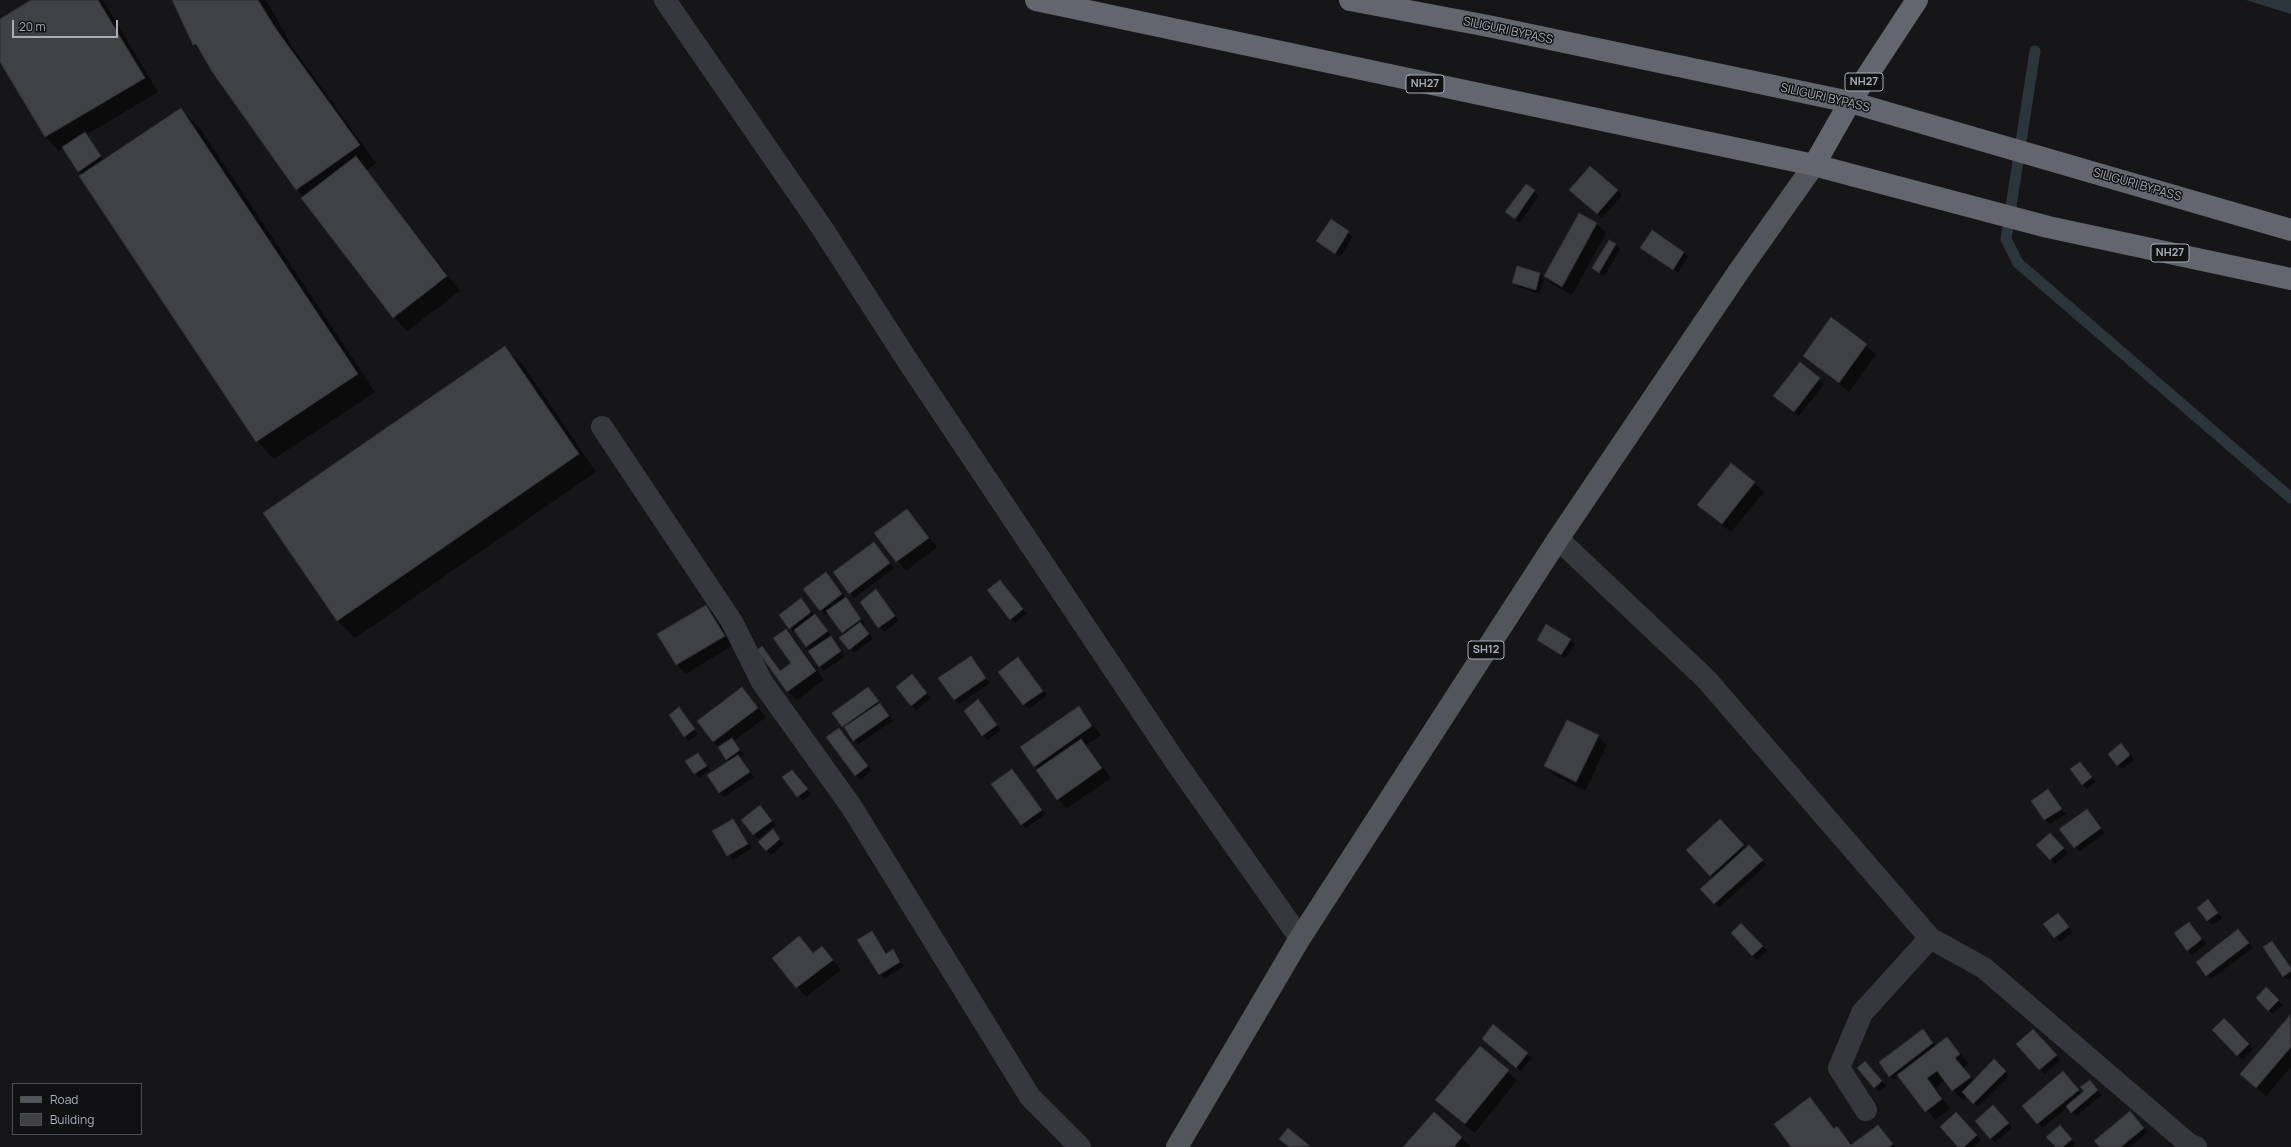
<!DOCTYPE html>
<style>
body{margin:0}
#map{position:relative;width:2291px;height:1147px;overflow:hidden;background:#161618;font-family:Manrope,sans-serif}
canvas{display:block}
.legend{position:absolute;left:12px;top:1083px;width:130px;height:52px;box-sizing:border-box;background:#111113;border:1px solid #4d4f55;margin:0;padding:5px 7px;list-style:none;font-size:12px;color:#a8adb8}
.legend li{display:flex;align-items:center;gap:8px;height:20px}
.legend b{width:20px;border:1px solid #4d4f55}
.scale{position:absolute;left:12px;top:20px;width:106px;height:18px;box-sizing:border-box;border:2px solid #a8adb8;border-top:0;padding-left:5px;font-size:12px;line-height:14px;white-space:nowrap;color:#a8adb8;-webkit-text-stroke:3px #111113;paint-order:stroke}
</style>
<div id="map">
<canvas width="2291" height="1147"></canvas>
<ul class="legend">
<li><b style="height:5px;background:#53555c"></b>Road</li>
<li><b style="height:11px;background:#404145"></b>Building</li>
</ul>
<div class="scale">20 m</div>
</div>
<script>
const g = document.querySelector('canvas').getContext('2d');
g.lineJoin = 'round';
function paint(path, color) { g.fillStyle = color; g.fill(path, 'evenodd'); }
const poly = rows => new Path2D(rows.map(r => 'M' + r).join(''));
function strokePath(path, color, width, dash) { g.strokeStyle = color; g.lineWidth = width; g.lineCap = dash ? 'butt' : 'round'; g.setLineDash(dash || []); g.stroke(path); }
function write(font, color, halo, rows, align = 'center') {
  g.font = font + ' Manrope,sans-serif'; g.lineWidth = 3; g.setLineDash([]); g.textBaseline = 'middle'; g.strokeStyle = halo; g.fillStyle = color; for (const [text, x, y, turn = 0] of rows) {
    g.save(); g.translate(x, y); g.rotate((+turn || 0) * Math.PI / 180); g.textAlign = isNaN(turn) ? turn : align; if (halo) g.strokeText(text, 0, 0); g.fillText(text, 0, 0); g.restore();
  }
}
paint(poly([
 [2246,0,2291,0,2291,14]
]), '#2c353c');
paint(poly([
 [33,0,103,0,158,92,86,135,104,161,181,110,199,127,375,392,274,459,257,441,64,148,59,151,46,137,0,60,0,20],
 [174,0,266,0,293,48,376,163,367,170,460,291,407,331,394,317,297,189,202,53,194,45],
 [1526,185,1539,196,1519,223,1506,212],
 [1617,190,1622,195,1602,218,1575,195],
 [1579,214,1597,224,1606,233,1572,295,1554,285,1545,276],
 [1331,220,1353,237,1340,257,1318,241],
 [1615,245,1620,249,1604,277,1594,268],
 [1641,248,1684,252,1688,257,1678,273],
 [1518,268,1540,274,1544,279,1540,294,1518,287,1513,282],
 [1831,319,1876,354,1849,392,1804,356],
 [505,348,523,365,596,472,355,638,337,620],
 [1800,363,1824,384,1799,416,1779,400],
 [1754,483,1764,492,1731,532,1699,505],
 [907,510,937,547,906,571,875,533],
 [878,548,894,568,854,598,835,572],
 [826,573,850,603,865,624,862,626,873,639,854,653,850,649,845,635,829,612,825,615,821,610],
 [1000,581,1027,614,1015,623,1011,619],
 [876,591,899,621,884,632,861,602],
 [805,604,832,636,845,656,824,671,796,631,794,632,790,628],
 [706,606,715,615,733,645,686,674,677,664,659,634],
 [785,631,795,640,824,680,797,700,787,691,762,648,781,671,792,663],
 [1538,640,1570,640,1575,644,1565,659],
 [971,657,990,683,959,704,955,699],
 [1018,658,1047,695,1028,709,1000,673],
 [916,680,931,698,916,710,897,687],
 [741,688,766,717,734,741,744,755,740,758,754,777,724,797,719,792,730,762,713,741],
 [868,688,893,721,858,744,834,713],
 [982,705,1001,730,987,740,965,711],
 [1078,707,1101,735,1086,745,1111,778,1067,808,1058,799,1022,747],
 [679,708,698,734,689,741,685,736],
 [839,729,872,771,860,780,856,775],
 [1598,736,1607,745,1585,791,1555,775,1545,766],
 [2125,748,2134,760,2122,769,2118,765],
 [698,754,710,770,699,778,695,773],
 [2080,763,2096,782,2087,789,2082,784],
 [1012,770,1046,814,1026,828,1022,824],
 [792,771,811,794,803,801,783,778],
 [2048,790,2066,814,2049,824,2032,801],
 [760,806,776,825,758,839,754,834],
 [2091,814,2105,833,2079,852,2061,829],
 [733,820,752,848,733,860,714,832],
 [1729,830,1746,848,1753,851,1766,865,1719,908,1702,889,1714,878,1687,850],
 [777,835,784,844,771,855,759,842],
 [2055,839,2068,853,2055,864,2038,845],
 [2212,905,2222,918,2212,925,2198,908],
 [2058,914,2073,932,2060,942,2045,924],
 [1741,925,1767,951,1757,960,1732,933],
 [2193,928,2206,944,2192,955,2188,950],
 [872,932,887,954,892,951,904,966,884,979,880,974],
 [2242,935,2253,948,2211,979,2207,975],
 [799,938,814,954,822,947,841,970,806,997,773,958],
 [2272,942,2291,968,2291,978,2288,980,2283,976],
 [2266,989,2283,1005,2273,1014,2257,998],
 [2290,1016,2291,1067,2266,1096,2241,1074],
 [2224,1019,2253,1049,2242,1060,2213,1030],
 [1494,1026,1532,1058,1521,1071,1487,1043],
 [1923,1030,1936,1046,1947,1038,1969,1064,1964,1067,1974,1081,1994,1060,2009,1076,1978,1107,1967,1096,1962,1100,1945,1080,1936,1088,1950,1109,1935,1120,1900,1076,1894,1080,1890,1076],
 [2037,1034,2060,1060,2045,1074,2017,1044],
 [1480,1048,1517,1080,1475,1133,1437,1100],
 [1870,1067,1886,1086,1879,1092,1859,1069],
 [2068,1077,2081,1094,2094,1085,2102,1095,2076,1116,2068,1107,2042,1128,2024,1106],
 [1809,1098,1835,1129,1837,1127,1853,1145,1878,1126,1896,1147,1792,1147],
 [1998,1110,2012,1128,1995,1142,1990,1138],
 [2130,1112,2148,1132,2130,1147,2101,1147],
 [1434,1113,1462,1138,1471,1147,1404,1147],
 [1960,1118,1981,1140,1973,1147,1959,1147],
 [1288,1130,1309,1147,1289,1147,1285,1144],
 [2064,1130,2076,1144,2072,1147,2057,1147]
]), '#0007');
strokePath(poly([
 [2035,51,2006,239,2018,263,2291,498]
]), '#2c353c', 11);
const building = poly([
 [31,0,98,0,145,78,45,137,0,62,0,19,31,0],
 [172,0,258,0,276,29,360,145,296,190,213,73,196,44,193,45,172,0],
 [181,108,358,374,256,442,79,176,181,108],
 [85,132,101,156,78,172,62,147,85,132],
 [356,156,447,276,393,318,301,198,356,156],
 [1590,166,1618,190,1597,214,1569,190,1590,166],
 [1526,184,1535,190,1515,219,1505,212,1526,184],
 [1579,213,1597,223,1562,287,1544,276,1579,213],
 [1331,219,1349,231,1335,254,1316,241,1331,219],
 [1652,230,1684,252,1673,270,1640,248,1652,230],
 [1609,240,1616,244,1599,273,1592,268,1609,240],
 [1517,266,1540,273,1536,290,1512,283,1517,266],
 [1831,317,1867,344,1839,383,1803,356,1831,317],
 [505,346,579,454,337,621,263,513,505,346],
 [1800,362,1820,378,1794,412,1773,396,1800,362],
 [1731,463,1755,482,1722,524,1697,505,1731,463],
 [907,509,929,538,896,562,874,533,907,509],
 [874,542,890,563,849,594,833,572,874,542],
 [826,572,842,594,820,611,803,589,826,572],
 [1000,580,1023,609,1010,620,987,590,1000,580],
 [876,589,895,616,878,628,860,602,876,589],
 [846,597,861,619,842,633,826,611,846,597],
 [801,598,811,612,789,629,779,615,801,598],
 [706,605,725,636,676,665,657,634,706,605],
 [815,614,828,631,806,647,794,630,815,614],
 [860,622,869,634,849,650,839,638,860,622],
 [1546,624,1571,639,1561,655,1537,640,1546,624],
 [786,629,816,671,787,692,757,650,762,646,780,671,791,663,773,638,786,629],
 [831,636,841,651,819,667,808,651,831,636],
 [971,656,986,678,954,700,938,678,971,656],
 [1018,657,1043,691,1023,705,998,672,1018,657],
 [912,674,927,693,911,706,896,687,912,674],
 [742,687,758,708,713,742,697,721,742,687],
 [868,687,879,701,842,727,832,713,868,687],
 [978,699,997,725,982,736,964,711,978,699],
 [880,703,889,716,853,741,844,727,880,703],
 [1079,706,1092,726,1034,767,1020,747,1079,706],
 [679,707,695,729,684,737,669,715,679,707],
 [1567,720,1599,735,1576,782,1544,766,1567,720],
 [839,728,868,766,855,776,826,737,839,728],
 [732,738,740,750,726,760,718,747,732,738],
 [1081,739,1102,768,1057,800,1036,770,1081,739],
 [2121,743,2130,755,2117,766,2108,754,2121,743],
 [698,753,707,766,694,774,685,761,698,753],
 [738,755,750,772,719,793,707,775,738,755],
 [2080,762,2092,777,2082,785,2070,769,2080,762],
 [1012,769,1042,810,1021,825,991,784,1012,769],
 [792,770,808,789,797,797,782,777,792,770],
 [2048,789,2062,809,2044,820,2031,801,2048,789],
 [760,805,772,821,753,835,741,820,760,805],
 [2087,809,2101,828,2074,848,2059,829,2087,809],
 [733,819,748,844,727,856,712,831,733,819],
 [1720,819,1744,845,1710,876,1686,850,1720,819],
 [773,829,780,839,766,851,758,842,773,829],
 [2050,833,2064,848,2050,860,2036,845,2050,833],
 [1749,845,1763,860,1714,904,1700,889,1749,845],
 [2208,899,2218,913,2207,921,2197,908,2208,899],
 [2058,913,2069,927,2054,938,2043,924,2058,913],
 [2189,922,2202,939,2187,951,2174,933,2189,922],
 [1741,923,1763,946,1752,956,1731,933,1741,923],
 [2238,929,2249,943,2206,976,2196,962,2238,929],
 [872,931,886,954,893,949,900,962,879,975,857,940,872,931],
 [799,936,813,953,822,946,833,960,796,988,772,958,799,936],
 [2272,941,2291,968,2291,971,2283,977,2263,947,2272,941],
 [2266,987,2279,1000,2268,1011,2256,998,2266,987],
 [2290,1015,2291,1047,2256,1088,2240,1074,2290,1015],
 [2224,1018,2249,1044,2237,1056,2212,1030,2224,1018],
 [1493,1024,1528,1053,1516,1068,1482,1039,1493,1024],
 [1923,1029,1933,1043,1889,1077,1879,1062,1923,1029],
 [2033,1029,2057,1055,2039,1070,2016,1044,2033,1029],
 [1947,1037,1960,1054,1955,1058,1971,1077,1952,1091,1937,1071,1927,1078,1942,1099,1925,1112,1897,1075,1947,1037],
 [1480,1046,1509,1070,1465,1124,1435,1100,1480,1046],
 [1994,1059,2006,1071,1973,1104,1962,1092,1994,1059],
 [1865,1061,1882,1081,1874,1088,1857,1068,1865,1061],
 [2063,1071,2079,1090,2037,1124,2022,1106,2063,1071],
 [2090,1080,2098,1090,2071,1113,2066,1106,2084,1091,2080,1087,2090,1080],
 [1810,1097,1834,1129,1837,1126,1851,1145,1878,1125,1893,1144,1889,1147,1791,1147,1774,1124,1810,1097],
 [1993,1105,2009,1123,1990,1139,1975,1121,1993,1105],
 [2130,1111,2144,1128,2121,1147,2100,1147,2094,1141,2130,1111],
 [1434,1112,1462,1137,1454,1147,1403,1147,1434,1112],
 [1956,1112,1977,1135,1964,1147,1958,1147,1940,1127,1956,1112],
 [2060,1125,2072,1139,2063,1147,2056,1147,2046,1137,2060,1125],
 [1288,1128,1310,1146,1289,1147,1279,1139,1288,1128]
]);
paint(building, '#404145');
strokePath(building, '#303034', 1);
strokePath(poly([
 [665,0,822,228,909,363,1177,764,1300,938],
 [602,427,732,622,762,682,851,806,1030,1097,1080,1147],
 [1558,539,1706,679,1930,938,1984,968,2190,1145,2196,1147],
 [1866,1110,1839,1068,1862,1013,1930,938]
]), '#37383d', 22);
strokePath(poly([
 [1177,1147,1300,938,1558,539,1739,271,1814,165]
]), '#53555c', 22);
strokePath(poly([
 [1036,0,1814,165,2048,227,2291,279],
 [1350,0,1488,26,1850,102,2291,230],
 [1814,165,1850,102,1917,0]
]), '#63666e', 22);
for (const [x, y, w] of [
 [1864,82,38],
 [1425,84,38],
 [2170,253,38],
 [1486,650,36]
]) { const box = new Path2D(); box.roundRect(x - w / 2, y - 9, w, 18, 3); g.fillStyle = '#111113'; g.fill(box); strokePath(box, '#a8adb8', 1); }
write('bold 11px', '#a8adb8', null, [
 ["NH27",1864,82],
 ["NH27",1425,84],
 ["NH27",2170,253],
 ["SH12",1486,650]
]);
write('12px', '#a8adb8', '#111113', [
 ["SILIGURI BYPASS",1508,31,12],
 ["SILIGURI BYPASS",1825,98,13],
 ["SILIGURI BYPASS",2137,185,16]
]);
</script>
